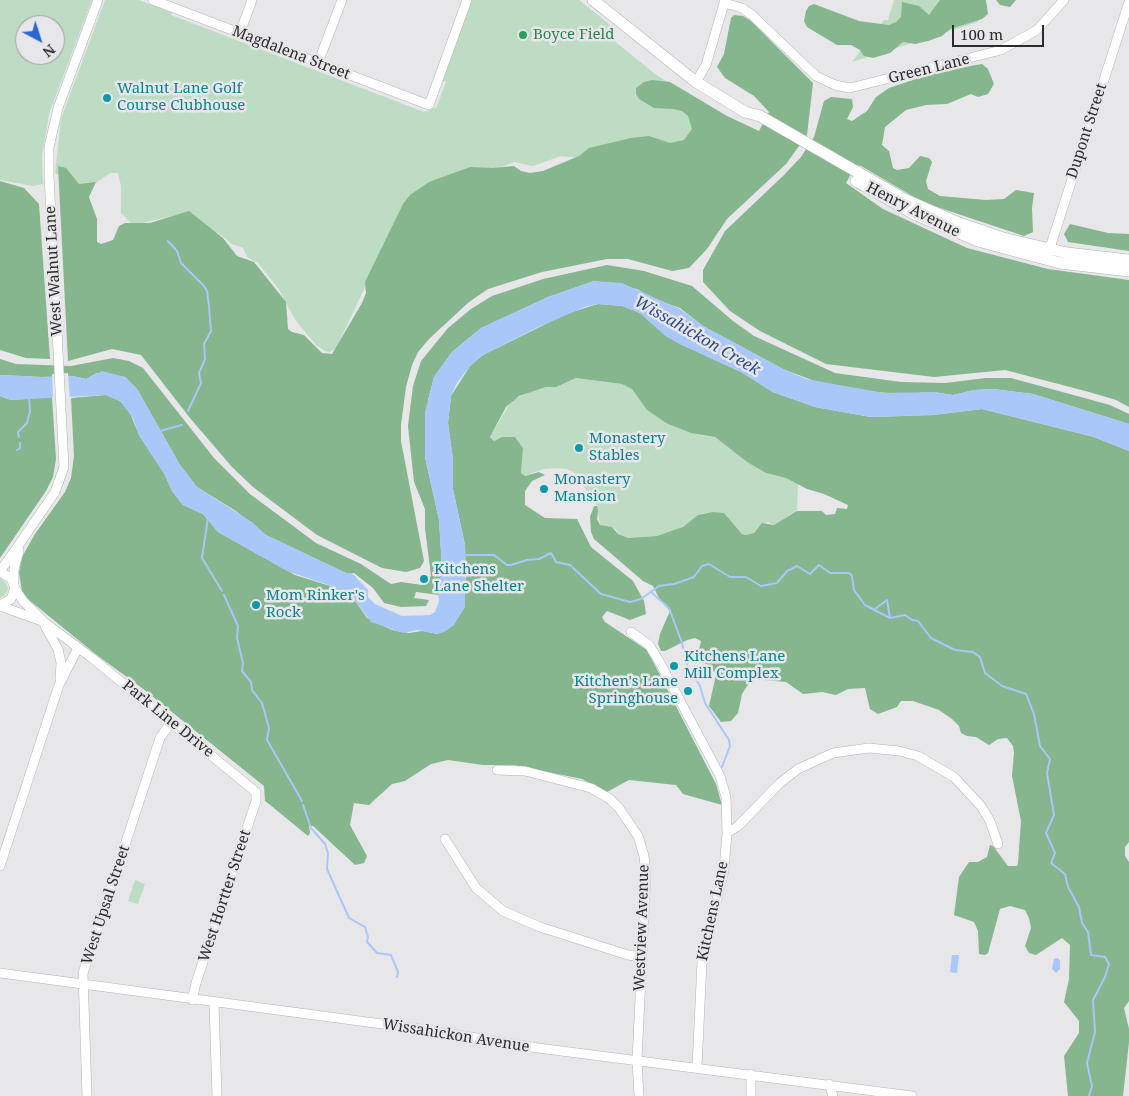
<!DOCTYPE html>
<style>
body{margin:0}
#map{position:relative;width:1129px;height:1096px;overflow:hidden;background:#e7e6e9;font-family:"Noto Serif",serif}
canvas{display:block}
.north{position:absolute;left:15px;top:15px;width:50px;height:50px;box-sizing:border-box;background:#e7e6e9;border:1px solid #9c9b9d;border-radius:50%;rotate:140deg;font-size:14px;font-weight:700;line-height:20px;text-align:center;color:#2b2b2c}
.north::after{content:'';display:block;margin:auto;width:18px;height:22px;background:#2e66d4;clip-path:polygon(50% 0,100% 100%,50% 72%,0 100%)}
.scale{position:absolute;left:952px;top:25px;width:92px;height:22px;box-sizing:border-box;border:2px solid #2b2b2c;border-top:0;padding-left:6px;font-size:15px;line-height:18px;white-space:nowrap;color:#2b2b2c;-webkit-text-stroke:4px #e7e6e9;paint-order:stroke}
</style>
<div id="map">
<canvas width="1129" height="1096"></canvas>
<div class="north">N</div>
<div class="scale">100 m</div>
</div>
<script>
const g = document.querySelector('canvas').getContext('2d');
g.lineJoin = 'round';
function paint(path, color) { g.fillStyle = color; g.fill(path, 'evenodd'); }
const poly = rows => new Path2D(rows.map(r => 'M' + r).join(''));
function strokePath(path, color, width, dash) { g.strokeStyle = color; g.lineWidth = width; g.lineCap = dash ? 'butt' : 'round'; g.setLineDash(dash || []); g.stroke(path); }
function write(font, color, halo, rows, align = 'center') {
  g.font = font + ' "Noto Serif",serif'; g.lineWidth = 5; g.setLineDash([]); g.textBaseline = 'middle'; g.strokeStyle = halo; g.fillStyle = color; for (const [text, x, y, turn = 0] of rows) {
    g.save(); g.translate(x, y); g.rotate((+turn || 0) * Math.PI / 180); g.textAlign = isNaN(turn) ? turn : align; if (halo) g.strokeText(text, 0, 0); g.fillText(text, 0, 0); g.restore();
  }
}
paint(poly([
 [0,0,92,0,49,114,42,156,43,184,33,186,0,180],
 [25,25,55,25,55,55,25,55],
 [105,0,139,0,172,13,171,15,424,112,437,107,446,81,442,82,471,0,579,0,614,28,603,32,654,73,696,102,695,132,679,144,580,158,561,156,533,166,514,162,494,170,369,279,336,348,330,352,325,351,316,345,296,321,278,288,258,263,247,257,243,248,232,244,220,234,181,214,133,225,121,213,121,186,118,173,110,173,90,187,71,182,55,173,61,119],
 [894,0,984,0,978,22,852,62,884,20,888,20],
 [576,378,622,384,632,389,647,410,666,423,704,436,715,437,747,462,766,473,786,478,798,484,797,511,774,525,768,522,758,527,754,533,746,535,742,534,724,513,704,513,683,527,657,536,628,538,618,534,616,529,600,525,597,506,575,473,567,469,558,468,543,469,525,476,521,473,523,448,515,437,502,437,494,441,490,437,512,400,532,391,546,387,556,387],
 [0,578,6,583,8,589,5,595,0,598],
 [135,880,145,884,138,904,128,901]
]), '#bddcc3');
paint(poly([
 [940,0,986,0,988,14,982,19,950,29,942,36,928,41,915,44,903,42,890,53,873,58,864,56,860,50,851,45,837,45,807,27,804,21,806,11,809,6,814,4,859,21,889,25,896,22,901,17,902,2,919,6,929,15],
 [996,0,1016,0,1010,7,1000,5],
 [734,15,743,16,751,21,813,83,807,135,786,164,727,219,707,249,689,268,672,271,628,259,607,259,542,272,488,289,469,302,430,338,418,352,412,365,406,387,401,425,401,441,424,561,420,568,406,572,382,568,317,535,253,487,232,467,190,418,141,355,112,349,68,361,58,166,66,168,79,184,96,182,89,197,97,219,97,242,101,244,113,240,119,226,125,223,150,223,189,211,223,238,237,256,254,262,286,302,288,329,292,332,304,335,322,353,332,354,362,303,366,293,365,282,403,204,410,195,429,182,470,167,493,168,514,166,521,171,530,173,543,171,579,156,589,148,631,138,649,136,670,143,684,140,692,129,688,116,682,111,673,109,654,108,639,99,636,94,636,88,644,82,652,80,670,82,727,116,759,131,769,112,754,96,725,78,717,67,724,54,731,18],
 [982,64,988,69,994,84,988,94,978,97,971,94,947,104,926,105,906,110,885,127,882,145,889,151,893,168,897,170,909,168,920,156,929,158,932,162,926,181,928,189,940,196,986,200,1004,199,1016,190,1034,193,1032,208,1033,232,1024,236,934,206,914,197,861,166,856,165,846,183,883,209,967,248,1048,269,1129,280,1129,407,1116,400,1089,392,1005,370,934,377,826,364,760,331,730,311,703,282,703,270,725,231,784,175,801,157,814,137,824,101,831,97,852,99,853,107,847,119,852,121,867,111,876,97,889,88,937,72],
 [0,181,24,188,39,204,50,359,26,358,0,350],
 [1070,224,1108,233,1129,234,1129,251,1068,242,1064,234],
 [607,265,644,271,692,286,733,321,754,336,835,373,901,382,945,383,986,378,1011,378,1110,405,1129,414,1129,424,1033,394,993,389,974,390,953,395,933,392,903,394,863,391,822,384,783,369,703,326,680,308,654,299,637,289,594,281,548,297,481,328,452,352,434,377,428,400,425,457,439,520,442,568,439,595,416,592,414,598,429,600,426,606,401,607,384,603,373,588,354,573,346,573,266,535,236,511,197,487,180,465,137,389,125,377,97,373,86,379,73,376,42,377,0,375,0,359,16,364,71,366,113,358,129,361,143,368,214,458,250,494,316,543,361,564,391,584,401,582,422,585,431,576,425,528,425,509,414,482,408,426,413,386,421,361,448,328,471,309,492,296,543,279],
 [598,304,623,306,640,313,666,336,680,344,741,372,773,392,815,407,871,417,933,415,982,409,1094,437,1129,451,1129,842,1125,847,1125,856,1129,862,1129,1001,1124,1008,1129,1029,1129,1042,1123,1096,1068,1096,1064,1056,1079,1033,1079,1021,1064,1002,1069,979,1070,945,1062,938,1036,955,1029,953,1025,946,1031,928,1029,918,1025,910,1010,906,1000,909,988,953,985,955,979,954,978,931,974,922,954,915,959,877,969,862,978,862,987,857,990,845,993,846,1008,866,1017,866,1018,863,1021,821,1012,776,1014,753,1013,746,1007,738,998,739,989,745,976,737,967,736,961,733,959,726,952,719,939,710,913,701,901,701,897,707,878,714,870,709,865,688,848,689,836,695,822,692,803,694,786,682,753,679,749,683,742,694,738,713,731,721,721,722,709,706,716,675,711,667,700,660,698,654,701,641,695,638,687,640,665,651,661,651,658,644,660,634,670,611,660,600,653,586,643,581,594,539,591,532,590,517,594,506,597,506,598,511,597,519,600,525,612,527,618,534,628,538,657,536,671,531,683,527,698,515,713,512,724,513,742,534,746,535,754,533,762,523,774,525,797,511,822,511,826,515,835,514,837,508,847,509,848,505,824,494,807,489,786,478,766,473,747,462,715,437,691,433,666,423,647,410,632,389,622,384,576,378,556,387,546,387,519,396,506,407,490,437,494,441,502,437,515,437,523,448,521,473,525,476,539,472,545,475,532,481,525,491,525,505,545,518,577,519,591,547,633,581,644,601,646,614,630,620,607,611,602,617,605,622,647,650,716,784,722,805,683,794,676,785,629,780,607,792,582,779,514,765,483,765,448,760,431,764,405,781,392,784,369,805,354,803,350,825,367,856,364,863,355,865,313,826,309,826,310,833,308,836,269,804,265,801,264,786,259,782,142,688,98,656,29,600,22,591,19,573,22,557,35,534,65,492,71,478,74,456,71,398,106,395,120,401,130,413,139,435,165,475,172,491,183,505,203,514,218,532,295,575,349,592,367,618,392,630,409,633,422,631,438,634,466,578,465,545,453,489,453,460,448,423,451,396,470,366,483,355,566,314],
 [0,396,11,400,52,397,56,459,53,477,46,491,0,558]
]), '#85b68e');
paint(poly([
 [594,281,622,283,680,309,703,326,783,369,806,379,884,393,933,392,953,395,974,390,993,389,1033,394,1129,424,1129,451,1094,437,982,409,933,415,871,417,815,407,773,392,741,372,680,344,666,336,640,313,622,306,598,304,585,307,536,328,483,355,470,366,457,383,451,396,448,423,453,460,453,489,465,545,465,607,454,625,446,631,438,634,417,630,403,633,371,622,349,592,287,571,218,532,203,514,183,505,172,491,165,475,139,435,133,418,120,401,106,395,11,400,0,396,0,375,42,377,73,376,86,379,102,371,125,377,137,389,180,465,197,487,252,522,266,535,346,573,352,573,368,590,368,597,375,604,402,616,430,615,435,612,439,601,438,590,442,568,439,520,425,457,425,412,434,377,452,352,481,328,548,297],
 [952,955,959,955,957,973,950,972],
 [1054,959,1058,958,1060,961,1060,969,1056,973,1052,969]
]), '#a9c7f9');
paint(poly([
 [68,373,70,400,53,400,52,374]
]), '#e7e6e9');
strokePath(poly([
 [168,241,177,251,181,263,204,286,207,291,209,306,211,331,204,344,205,359,199,373,201,383,188,411],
 [160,431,182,425],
 [19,437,18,432,27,423,30,412,29,396],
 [17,450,20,448,20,443],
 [208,518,202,558,222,591],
 [463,555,494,555,507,565,511,565,527,560,539,559,551,553,556,562,570,565,601,594,630,602,641,599,659,586,674,584,694,577,702,566,709,564,730,577,746,577,761,586,777,583,787,571,797,566,810,574,819,565,830,573,849,573,852,576,854,590,865,605,890,618,905,615,912,620,918,621,931,638,955,650,973,652,980,657,985,673,1002,686,1026,694,1034,714,1040,746,1050,759,1047,773,1054,815,1046,833,1055,853,1051,863,1065,874,1068,887,1079,907,1082,923,1088,932,1091,955,1105,957,1109,964,1105,977,1093,1000,1095,1032,1087,1063,1092,1086,1089,1096],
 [651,592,669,608,682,643,687,665,700,686,705,703,729,740,730,746,722,767],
 [224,595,238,626,237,638,243,663,242,671,251,682,252,690,262,703,269,728,267,740,302,801],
 [875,609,887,600,890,618],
 [303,805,311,828,325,844,328,853,327,869,349,918,365,927,368,937,367,942,377,953,391,955,398,972,397,977]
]), '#a9c7f9', 2);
const minor = poly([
 [153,0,429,105,467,0],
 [724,3,742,8,752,15,816,76,835,85,850,88,1001,50,1037,30,1064,0],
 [240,33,252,0],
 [318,63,342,0],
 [696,82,706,65,725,0],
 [1048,254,1129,2],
 [0,570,7,562,55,492,64,467,49,176,49,147,58,108,98,0],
 [0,572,11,578,15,588,11,599,0,605],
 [14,582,14,569,19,551],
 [15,588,23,601,44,622,92,658,256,792,256,801,196,983,192,1000],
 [0,606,42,621],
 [45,626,58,649,61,663,60,679],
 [631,632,649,645,659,661,720,776,726,797,727,833,724,870,702,962,697,1067],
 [497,770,525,771,591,788,610,799,619,808,638,836,644,856,646,875,637,1060,639,1096],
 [727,833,738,826,780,783,798,769,833,753,869,748,899,751,918,756,954,777,981,806,990,821,998,844],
 [445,839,476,888,503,911,540,927,628,955,642,957],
 [0,866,59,685,78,648],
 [0,973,427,1030,538,1048,912,1096],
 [214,1003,217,1096],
 [751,1074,751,1096],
 [829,1084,833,1096],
 [87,1096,83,973,160,738,171,722]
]);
const major = poly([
 [593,0,696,82,745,112,760,116,904,199,959,223,1003,238,1067,253,1129,260],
 [856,181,916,215,978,241,1060,263,1129,271]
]);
strokePath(minor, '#b4b3b6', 10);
strokePath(major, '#b4b3b6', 12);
strokePath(minor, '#fff', 9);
strokePath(major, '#fff', 11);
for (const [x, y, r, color] of [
 [523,35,5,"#2e9e5b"],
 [107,98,5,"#0f9aa8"],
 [579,448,5,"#0f9aa8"],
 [544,489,5,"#0f9aa8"],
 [424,579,5,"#0f9aa8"],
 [256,605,5,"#0f9aa8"],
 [674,666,5,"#0f9aa8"],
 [688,691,5,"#0f9aa8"]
]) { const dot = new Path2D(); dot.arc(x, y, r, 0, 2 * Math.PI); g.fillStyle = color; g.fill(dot); strokePath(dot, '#e7e6e9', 2); }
write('15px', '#27864d', '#e7e6e9', [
 ["Boyce Field",533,35]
], 'left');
write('15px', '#2b2b2c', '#e7e6e9', [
 ["Magdalena Street",291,53,21],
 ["Green Lane",929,69,-14],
 ["Dupont Street",1087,131,-72],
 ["Henry Avenue",913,210,27],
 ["West Walnut Lane",54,271,-93],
 ["Park Line Drive",168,719,39],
 ["West Hortter Street",225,896,-72],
 ["West Upsal Street",106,905,-72],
 ["Kitchens Lane",713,911,-78],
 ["Westview Avenue",642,928,-88],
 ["Wissahickon Avenue",456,1036,9]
]);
write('15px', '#0d838f', '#e7e6e9', [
 ["Walnut Lane Golf",117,89],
 ["Course Clubhouse",117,106],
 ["Monastery",589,439],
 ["Stables",589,456],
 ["Monastery",554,480],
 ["Mansion",554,497],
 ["Kitchens",434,570],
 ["Lane Shelter",434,587],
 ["Mom Rinker's",266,596],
 ["Rock",266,613],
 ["Kitchens Lane",684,657],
 ["Mill Complex",684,674],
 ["Kitchen's Lane",678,682,"right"],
 ["Springhouse",678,699,"right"]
], 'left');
write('italic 16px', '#2b4e8a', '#e7e6e9', [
 ["Wissahickon Creek",697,336,30]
]);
</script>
